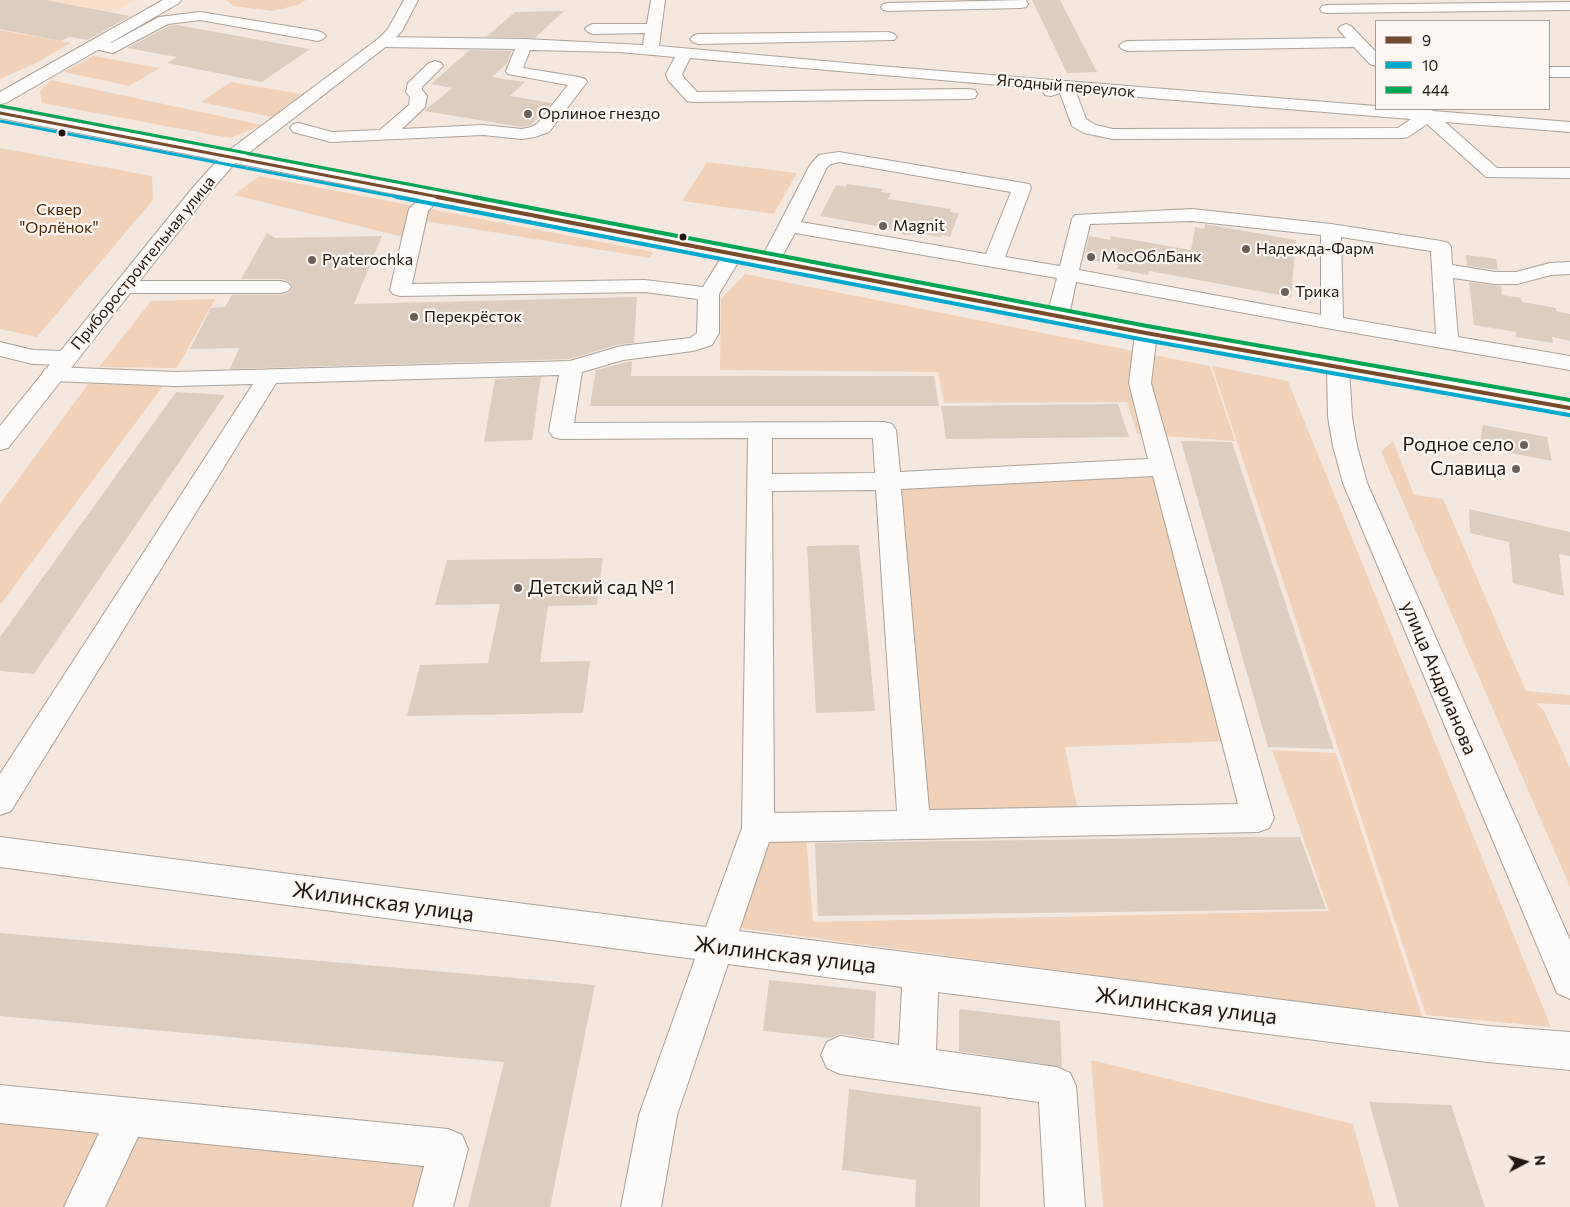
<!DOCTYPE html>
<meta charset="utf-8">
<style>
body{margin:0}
#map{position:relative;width:1570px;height:1207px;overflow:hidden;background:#f4e8de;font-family:Commissioner,sans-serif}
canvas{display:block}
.legend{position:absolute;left:1375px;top:20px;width:175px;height:90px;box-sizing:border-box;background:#fdf7f3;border:1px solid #a59d98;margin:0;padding:6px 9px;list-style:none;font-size:15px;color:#211710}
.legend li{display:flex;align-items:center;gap:10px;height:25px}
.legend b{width:25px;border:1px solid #a59d98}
.north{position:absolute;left:1500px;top:1137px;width:50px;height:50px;-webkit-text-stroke:4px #fdf7f3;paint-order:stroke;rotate:84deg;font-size:14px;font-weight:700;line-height:20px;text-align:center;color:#211710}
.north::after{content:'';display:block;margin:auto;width:18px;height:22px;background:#211710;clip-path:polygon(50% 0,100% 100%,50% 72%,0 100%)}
</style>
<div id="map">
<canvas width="1570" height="1207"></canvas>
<ul class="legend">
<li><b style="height:6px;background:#7a4b2a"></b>9</li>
<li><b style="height:6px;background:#00a9ce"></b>10</li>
<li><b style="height:6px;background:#00a651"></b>444</li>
</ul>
<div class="north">N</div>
</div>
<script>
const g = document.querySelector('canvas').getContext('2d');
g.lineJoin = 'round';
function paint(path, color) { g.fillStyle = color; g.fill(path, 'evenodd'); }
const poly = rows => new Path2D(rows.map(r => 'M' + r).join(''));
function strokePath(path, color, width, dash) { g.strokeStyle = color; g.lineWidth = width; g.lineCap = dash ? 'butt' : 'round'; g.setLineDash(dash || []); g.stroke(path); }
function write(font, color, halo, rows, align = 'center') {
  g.font = font + ' Commissioner,sans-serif'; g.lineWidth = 4.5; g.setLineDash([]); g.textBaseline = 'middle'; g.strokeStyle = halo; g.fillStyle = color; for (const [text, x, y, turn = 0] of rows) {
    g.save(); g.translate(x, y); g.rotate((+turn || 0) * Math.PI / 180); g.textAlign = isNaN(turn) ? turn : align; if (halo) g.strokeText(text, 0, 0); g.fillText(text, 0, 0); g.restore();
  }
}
paint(poly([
 [0,0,137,0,61,41,0,29]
]), '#f8e0cc');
paint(poly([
 [226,0,306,0,298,5,272,11,233,6],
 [0,30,71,43,34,64,0,79],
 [93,56,160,68,129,86,64,72],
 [51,80,262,125,230,138,42,103,40,91],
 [231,82,302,94,272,117,201,102],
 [0,148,152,176,153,200,37,337,0,329],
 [707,162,797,173,774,214,682,201],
 [259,176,653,252,650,258,413,219,410,239,234,195],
 [745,274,1210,366,1235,441,1137,434,1127,402,944,403,938,372,720,370,721,299],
 [215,299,177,368,99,367,151,301],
 [1212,366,1288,381,1551,1027,1426,1015],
 [88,384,163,386,0,605,0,504],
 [1393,441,1414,495,1443,499,1526,691,1570,695,1570,705,1536,703,1544,711,1570,768,1570,887,1381,451],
 [1159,470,1230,741,1065,747,1079,816,919,817,892,484],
 [1272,750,1336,753,1423,1019,732,927,761,837,806,836,813,922,1329,911],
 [1091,1060,1353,1124,1376,1207,1103,1207],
 [0,1115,113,1125,71,1207,0,1207],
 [136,1129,431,1161,420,1207,99,1207]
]), '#f0d2ba');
paint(poly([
 [0,0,45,0,130,16,88,40,69,37,61,41,0,29],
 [1032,0,1060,0,1097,72,1067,73],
 [564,11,535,38,486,37,515,12],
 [177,25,310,49,262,82,167,63,177,57,127,48,169,26],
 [470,50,512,51,507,63,492,77,525,82,510,96,552,103,531,125,522,127,424,111,452,88,431,84],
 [847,184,883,189,881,192,891,193,888,199,951,209,950,212,959,213,950,237,942,235,941,237,920,234,904,235,888,228,820,216,836,185,845,187],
 [1205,224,1296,240,1291,297,1149,271,1148,275,1117,269,1118,265,1084,259,1089,236,1110,240,1111,236,1191,250,1195,227,1204,229],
 [267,233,275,238,382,236,354,304,637,297,634,343,620,344,570,359,230,369,239,348,190,349,211,308,225,307,232,295,281,295,289,293,292,288,290,282,282,279,241,279],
 [1466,255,1496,259,1498,270,1467,266],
 [1469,282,1501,286,1502,295,1521,298,1522,302,1556,308,1556,311,1570,314,1570,341,1552,337,1553,343,1516,337,1516,332,1474,325],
 [632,361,631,376,934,376,939,406,590,406,596,370],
 [541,377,532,440,484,442,495,379],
 [176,392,225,395,34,674,0,671,0,637],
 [1118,404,1129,437,946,439,941,406],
 [1483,425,1547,437,1552,461,1479,447],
 [1181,441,1232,442,1334,749,1268,747],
 [1469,509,1570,532,1570,556,1559,554,1564,596,1513,583,1509,542,1470,533],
 [859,545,875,711,816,713,807,546],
 [603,558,597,605,548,606,540,662,590,661,583,713,407,716,420,665,488,663,500,604,435,605,447,560],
 [1245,837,1300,837,1326,909,818,916,815,843],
 [0,933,595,985,550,1207,468,1207,504,1062,0,1016],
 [769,980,876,991,874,1039,840,1034,831,1038,763,1031],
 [959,1009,1060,1021,1062,1067,959,1051],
 [849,1089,981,1107,980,1207,915,1207,916,1180,842,1170],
 [1369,1102,1451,1105,1485,1207,1399,1207]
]), '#ddcdbf');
const minor = poly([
 [651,0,665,0,659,46,879,66,1376,106,1376,109,1430,109,1433,111,1570,122,1570,132,1445,122,1497,168,1570,168,1570,178,1486,177,1427,124,1408,137,1402,138,1113,139,1084,133,1072,126,1060,93,1051,96,1045,95,1043,91,1044,89,690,58,682,74,684,78,697,92,969,89,975,90,977,94,975,98,969,99,693,102,687,101,668,80,666,74,675,57,619,52,530,50,523,68,579,77,585,79,587,82,549,132,535,137,522,139,483,135,331,142,293,132,290,128,293,124,299,123,332,132,380,130,409,105,410,97,406,92,408,83,429,63,435,61,441,63,443,66,422,87,422,90,427,96,425,107,402,129,483,125,522,129,531,127,537,124,568,85,508,74,506,71,515,49,383,47,378,45,375,42,378,39,383,37,525,39,643,45,645,33,593,34,588,32,585,29,588,26,593,24,647,24,651,0],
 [1076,92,1411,119,1398,128,1113,129,1096,125,1086,119,1076,92],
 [1026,0,1028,4,1026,7,1021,8,888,11,883,10,881,7,883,4,888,3,1026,0],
 [1570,2,1570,10,1327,13,1322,12,1320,9,1322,6,1327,5,1570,2],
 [200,12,318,31,323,33,326,36,323,39,318,41,200,20,168,24,113,53,89,48,86,45,89,42,94,40,111,43,159,17,200,12],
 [1346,24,1351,26,1376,52,1376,66,1370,64,1354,47,1127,51,1122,49,1119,46,1122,43,1127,41,1346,38,1338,29,1341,26,1346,24],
 [889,32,894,34,897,37,894,40,698,44,693,42,690,39,693,36,698,34,889,32],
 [1549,67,1570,67,1570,77,1549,77,1549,67],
 [839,152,1029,184,1031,188,1005,257,1060,266,1072,219,1075,215,1192,209,1331,224,1441,241,1448,243,1451,247,1452,265,1495,272,1516,272,1550,263,1570,262,1570,274,1551,275,1517,284,1495,284,1453,278,1458,337,1570,356,1570,370,1332,329,1076,282,1069,316,1066,321,1058,322,1050,321,1047,316,1057,278,795,233,777,265,770,267,763,265,760,261,810,165,819,155,839,152],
 [839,162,1011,192,986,254,801,222,827,167,831,164,839,162],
 [1192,221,1321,235,1321,315,1079,270,1090,224,1192,221],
 [1341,237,1431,251,1436,334,1343,318,1341,237],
 [432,191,439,193,441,197,428,211,412,284,645,280,703,287,726,250,733,248,740,250,743,254,719,294,719,333,712,345,693,351,623,360,582,372,574,423,884,422,892,424,896,430,900,472,1148,459,1129,383,1135,333,1138,328,1146,326,1154,328,1157,333,1151,383,1274,818,1269,828,1258,832,769,842,739,931,1488,1026,1570,1032,1570,1070,1488,1062,938,992,936,1050,1057,1067,1070,1073,1076,1086,1085,1207,1045,1207,1039,1102,840,1074,827,1068,821,1055,827,1042,840,1036,899,1045,902,987,728,964,677,1115,661,1207,621,1207,639,1115,695,959,0,867,0,837,706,927,742,828,748,438,561,439,553,437,549,431,559,375,276,383,11,811,0,815,0,774,253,384,175,386,53,381,45,379,42,374,45,369,53,367,175,372,570,361,621,346,690,338,697,333,698,299,645,292,400,296,393,294,390,290,409,209,425,193,432,191],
 [772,438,873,438,875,473,772,474,772,438],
 [1153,476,1238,804,929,810,901,489,1153,476],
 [876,490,897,811,774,813,772,491,876,490],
 [123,281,281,281,288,283,291,287,288,291,281,293,123,293,116,291,113,287,116,283,123,281],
 [0,342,33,350,65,351,73,353,76,358,73,363,65,365,33,364,0,356,0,342],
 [1338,361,1346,363,1349,368,1352,417,1357,446,1367,483,1570,940,1570,999,1557,993,1343,483,1333,446,1328,417,1327,368,1330,363,1338,361],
 [0,1085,448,1129,462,1135,468,1149,453,1207,413,1207,424,1166,138,1137,105,1207,64,1207,99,1133,0,1123,0,1085]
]);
const major = poly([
 [163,0,181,0,179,3,6,103,0,104,0,92,163,0],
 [404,0,418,0,402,31,388,45,246,155,1146,326,1570,400,1570,416,1146,340,235,163,209,193,8,448,0,450,0,426,195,185,218,160,0,118,0,108,228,151,378,39,388,29,404,0]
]);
strokePath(minor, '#aaa098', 2);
strokePath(major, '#aaa098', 2);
paint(minor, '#fdfcfa');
paint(major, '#fdfcfa');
strokePath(poly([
 [0,113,444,198]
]), '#7a4b2a', 3);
strokePath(poly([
 [437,197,1146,333,1570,408]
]), '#7a4b2a', 4);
strokePath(poly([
 [0,121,403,198]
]), '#00a9ce', 3);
strokePath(poly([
 [397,197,1145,340,1569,415]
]), '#00a9ce', 4);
strokePath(poly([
 [1,106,481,198]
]), '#00a651', 3);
strokePath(poly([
 [474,197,1147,326,1570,400]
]), '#00a651', 4);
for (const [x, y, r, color] of [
 [528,114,5,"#6b6058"],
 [62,133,4.5,"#211710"],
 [883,226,5,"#6b6058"],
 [683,237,4.5,"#211710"],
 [1246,249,5,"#6b6058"],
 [1091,257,5,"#6b6058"],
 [312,260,5,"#6b6058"],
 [1285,292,5,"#6b6058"],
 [414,317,5,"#6b6058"],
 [1524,445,5,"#6b6058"],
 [1516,469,5,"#6b6058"],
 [518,588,5,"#6b6058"]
]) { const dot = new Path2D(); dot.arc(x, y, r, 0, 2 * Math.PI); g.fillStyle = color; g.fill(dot); strokePath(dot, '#fdf7f3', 2); }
write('16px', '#211710', '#fdf7f3', [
 ["Ягодный переулок",1066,86,5],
 ["Приборостроительная улица",143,263,-51]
]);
write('16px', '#211710', '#fdf7f3', [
 ["Орлиное гнездо",538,114],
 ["Magnit",893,226],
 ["Надежда-Фарм",1256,249],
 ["МосОблБанк",1101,257],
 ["Pyaterochka",322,260],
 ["Трика",1295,292],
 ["Перекрёсток",424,317]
], 'left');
write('16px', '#4a2500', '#fdf7f3', [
 ["Сквер",59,210],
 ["\"Орлёнок\"",59,228]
]);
write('19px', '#211710', '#fdf7f3', [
 ["Родное село",1514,445],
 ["Славица",1506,469],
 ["Детский сад № 1",528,588,"left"]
], 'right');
write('19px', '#211710', '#fdf7f3', [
 ["улица Андрианова",1439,678,67]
]);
write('22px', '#211710', '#fdf7f3', [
 ["Жилинская улица",383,902,8],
 ["Жилинская улица",785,955,7],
 ["Жилинская улица",1186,1006,7]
]);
</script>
